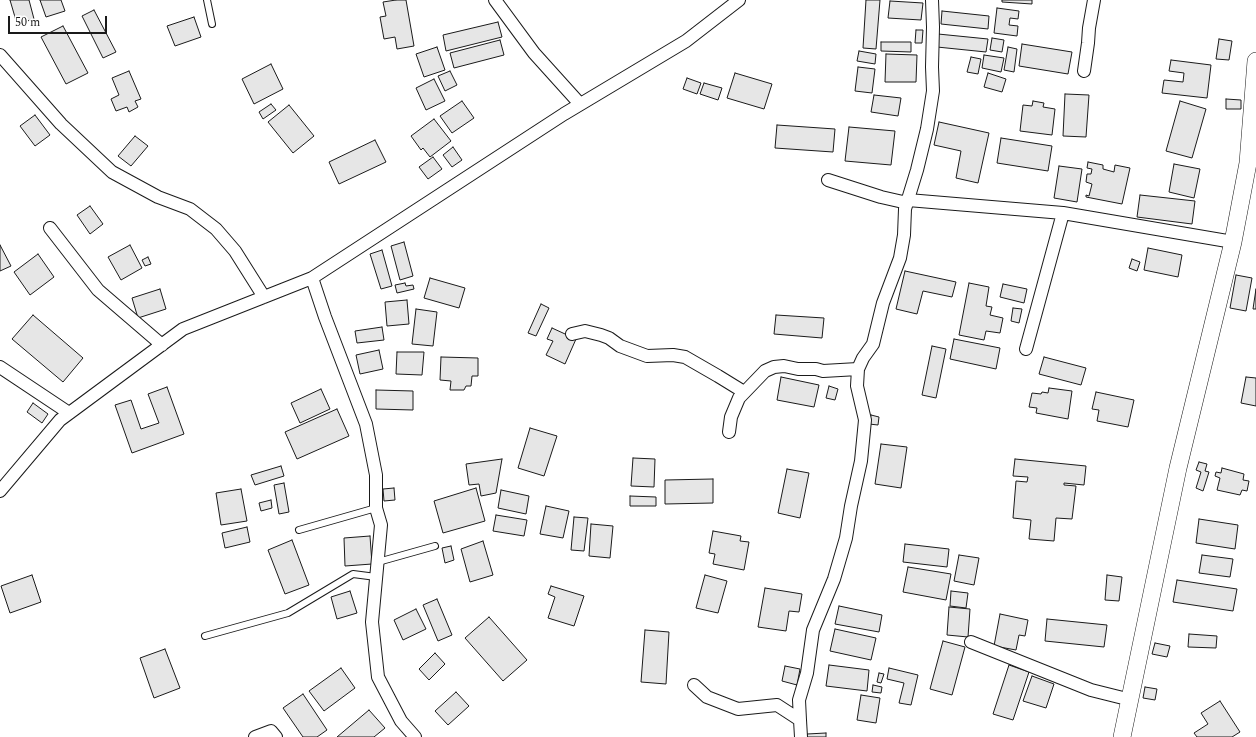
<!DOCTYPE html>
<style>
body{margin:0}
#map{position:relative;width:1256px;height:737px;overflow:hidden;background:#fff;font-family:Spectral,serif}
canvas{display:block}
.scale{position:absolute;left:8px;top:16px;width:99px;height:18px;box-sizing:border-box;border:2px solid #1a1a1a;border-top:0;padding-left:5px;font-size:12px;line-height:14px;white-space:nowrap;color:#1a1a1a;-webkit-text-stroke:3px #fff;paint-order:stroke}
</style>
<div id="map">
<canvas width="1256" height="737"></canvas>
<div class="scale">50 m</div>
</div>
<script>
const g = document.querySelector('canvas').getContext('2d');
g.lineJoin = 'round';
function paint(path, color) { g.fillStyle = color; g.fill(path, 'evenodd'); }
const poly = rows => new Path2D(rows.map(r => 'M' + r).join(''));
function strokePath(path, color, width, dash) { g.strokeStyle = color; g.lineWidth = width; g.lineCap = dash ? 'butt' : 'round'; g.setLineDash(dash || []); g.stroke(path); }
const building = poly([
 [10,0,29,0,34,19,17,24,10,0],
 [40,0,61,0,65,11,46,17,40,0],
 [396,0,406,0,414,46,397,49,395,37,384,39,380,17,386,16,383,2,396,0],
 [866,0,880,0,876,49,863,48,866,0],
 [1002,0,1032,0,1032,4,1002,2,1002,0],
 [890,1,923,3,921,20,888,18,890,1],
 [997,8,1019,11,1018,19,1010,18,1009,25,1018,26,1017,36,994,33,997,8],
 [94,10,116,52,103,58,82,16,94,10],
 [942,11,989,16,988,29,941,24,942,11],
 [194,17,201,37,175,46,167,26,194,17],
 [498,22,502,37,446,51,443,35,498,22],
 [63,26,88,73,66,84,41,37,63,26],
 [916,30,923,30,922,43,915,43,916,30],
 [938,34,988,39,986,52,937,47,938,34],
 [992,38,1004,40,1002,52,990,50,992,38],
 [1219,39,1232,41,1229,60,1216,59,1219,39],
 [500,40,504,55,454,68,450,53,500,40],
 [881,42,911,42,911,52,881,51,881,42],
 [1022,44,1072,52,1068,74,1019,66,1022,44],
 [437,47,445,70,424,77,416,54,437,47],
 [1008,47,1017,49,1014,72,1004,70,1008,47],
 [859,51,876,54,875,64,857,61,859,51],
 [886,54,917,55,916,82,885,82,886,54],
 [984,55,1004,58,1001,72,982,68,984,55],
 [971,57,981,59,978,74,967,72,971,57],
 [1171,60,1211,65,1207,98,1162,93,1164,80,1183,82,1184,73,1169,71,1171,60],
 [271,64,283,89,254,104,242,79,271,64],
 [858,67,875,69,872,93,855,91,858,67],
 [129,71,141,99,135,101,138,107,129,112,127,107,116,111,111,99,119,95,112,78,129,71],
 [450,71,457,85,445,91,438,76,450,71],
 [735,73,772,84,764,109,727,98,735,73],
 [988,73,1006,79,1002,92,984,87,988,73],
 [687,78,701,83,697,94,683,89,687,78],
 [434,79,445,101,426,110,416,88,434,79],
 [704,83,722,88,718,100,700,94,704,83],
 [1065,94,1089,95,1086,137,1063,136,1065,94],
 [874,95,901,98,898,116,871,112,874,95],
 [1226,99,1241,100,1241,109,1226,109,1226,99],
 [462,101,474,118,452,133,440,116,462,101],
 [1033,101,1044,103,1043,107,1055,109,1052,135,1020,131,1023,105,1032,106,1033,101],
 [1180,101,1206,109,1192,158,1166,151,1180,101],
 [271,104,276,110,263,119,259,112,271,104],
 [289,105,314,136,293,153,268,122,289,105],
 [35,115,50,135,35,146,20,126,35,115],
 [434,119,451,141,430,157,423,148,421,150,411,136,434,119],
 [939,122,989,133,978,183,956,178,961,151,934,145,939,122],
 [777,125,835,129,833,152,775,148,777,125],
 [849,127,895,131,891,165,845,161,849,127],
 [135,136,148,146,131,166,118,156,135,136],
 [1001,138,1052,146,1048,171,997,163,1001,138],
 [375,140,386,162,339,184,329,162,375,140],
 [453,147,462,160,452,167,443,155,453,147],
 [433,157,442,169,428,179,419,167,433,157],
 [1088,162,1103,165,1103,169,1114,172,1115,165,1130,168,1122,204,1086,197,1086,195,1089,196,1092,184,1086,182,1087,174,1091,174,1092,169,1087,168,1088,162],
 [1174,164,1200,169,1194,198,1169,192,1174,164],
 [1059,166,1082,169,1077,202,1054,198,1059,166],
 [1140,195,1195,201,1192,224,1137,217,1140,195],
 [90,206,103,224,90,234,77,215,90,206],
 [404,242,413,276,400,280,391,246,404,242],
 [0,245,11,266,0,271,0,245],
 [130,245,142,268,121,280,108,257,130,245],
 [1148,248,1182,255,1178,277,1144,270,1148,248],
 [382,250,392,286,381,289,370,254,382,250],
 [38,254,54,277,30,295,14,272,38,254],
 [148,257,151,264,145,266,142,260,148,257],
 [1132,259,1140,262,1137,271,1129,268,1132,259],
 [905,271,956,282,952,297,923,291,917,314,896,309,905,271],
 [1236,275,1252,278,1246,311,1230,308,1236,275],
 [430,278,465,288,459,308,424,298,430,278],
 [405,283,406,286,413,285,414,289,397,293,395,285,405,283],
 [969,283,989,287,986,306,992,307,990,315,1003,318,1000,333,986,331,984,340,959,335,969,283],
 [1003,284,1027,289,1024,303,1000,297,1003,284],
 [160,289,166,309,138,318,132,298,160,289],
 [1256,289,1256,309,1253,309,1256,289],
 [407,300,409,324,387,326,385,302,407,300],
 [541,304,549,308,536,336,528,333,541,304],
 [1013,308,1022,309,1019,323,1011,321,1013,308],
 [416,309,437,312,433,346,412,344,416,309],
 [33,315,83,358,63,382,12,339,33,315],
 [776,315,824,318,822,338,774,334,776,315],
 [382,327,384,340,357,343,355,331,382,327],
 [552,328,576,339,565,364,546,355,553,341,547,339,552,328],
 [954,339,1000,348,996,369,950,359,954,339],
 [932,346,946,349,936,398,922,395,932,346],
 [379,350,383,369,360,374,356,355,379,350],
 [397,352,424,352,422,375,396,374,397,352],
 [441,357,478,358,478,376,472,376,471,386,466,386,464,390,450,390,451,381,440,380,441,357],
 [1044,357,1086,368,1081,385,1039,374,1044,357],
 [781,377,819,385,814,407,777,400,781,377],
 [1246,377,1256,378,1256,406,1241,403,1246,377],
 [829,386,838,389,835,400,826,398,829,386],
 [167,387,184,434,132,453,115,405,131,400,141,429,159,423,148,394,167,387],
 [1049,388,1072,391,1068,419,1036,413,1037,408,1029,407,1032,393,1041,394,1042,392,1048,393,1049,388],
 [321,389,330,409,300,423,291,403,321,389],
 [376,390,413,391,413,410,376,409,376,390],
 [1096,392,1134,400,1128,427,1097,421,1099,410,1092,409,1096,392],
 [33,403,48,414,42,423,27,412,33,403],
 [337,409,349,436,297,459,285,432,337,409],
 [871,415,879,417,878,425,869,424,871,415],
 [530,428,557,436,544,476,518,468,530,428],
 [881,444,907,447,901,488,875,484,881,444],
 [633,458,655,459,654,487,631,486,633,458],
 [502,459,496,493,481,496,479,484,469,485,466,464,502,459],
 [1015,459,1086,466,1084,485,1064,483,1064,485,1076,486,1072,519,1056,518,1054,541,1029,539,1031,520,1013,518,1016,481,1027,482,1028,477,1013,476,1015,459],
 [1199,462,1207,464,1205,471,1209,472,1203,491,1196,488,1201,472,1196,470,1199,462],
 [281,466,284,476,255,485,251,475,281,466],
 [1222,468,1244,474,1243,480,1249,481,1247,491,1242,490,1240,495,1217,490,1220,478,1215,476,1216,472,1221,473,1222,468],
 [787,469,809,473,800,518,778,513,787,469],
 [713,479,713,503,665,504,665,480,713,479],
 [284,483,289,512,279,514,274,485,284,483],
 [394,488,395,500,384,501,383,489,394,488],
 [476,488,485,521,443,533,434,501,476,488],
 [241,489,247,521,221,525,216,493,241,489],
 [501,490,529,496,526,514,498,508,501,490],
 [630,496,656,497,656,506,630,506,630,496],
 [271,500,272,508,261,511,259,503,271,500],
 [546,506,569,511,563,538,540,534,546,506],
 [496,515,527,520,524,536,493,531,496,515],
 [574,517,588,518,584,551,571,550,574,517],
 [1199,519,1238,525,1235,549,1196,543,1199,519],
 [591,524,613,526,610,558,589,556,591,524],
 [247,527,250,542,225,548,222,533,247,527],
 [713,531,741,536,740,541,749,542,744,570,713,564,715,554,709,553,713,531],
 [370,536,372,564,345,566,344,538,370,536],
 [292,540,309,585,285,594,268,550,292,540],
 [483,541,493,575,470,582,461,549,483,541],
 [905,544,949,549,947,567,903,562,905,544],
 [451,546,454,560,445,563,442,548,451,546],
 [959,555,979,558,974,585,954,581,959,555],
 [1202,555,1233,559,1230,577,1199,573,1202,555],
 [908,567,951,574,946,600,903,592,908,567],
 [32,575,41,602,10,613,1,586,32,575],
 [705,575,727,581,718,613,696,608,705,575],
 [1107,575,1122,577,1119,601,1105,600,1107,575],
 [1177,580,1237,589,1233,611,1173,602,1177,580],
 [551,586,584,596,574,626,548,618,555,597,548,594,551,586],
 [765,588,802,594,799,612,789,611,786,631,758,627,765,588],
 [350,591,357,613,337,619,331,597,350,591],
 [951,591,968,593,966,608,950,606,951,591],
 [437,599,452,635,438,641,423,605,437,599],
 [839,606,882,615,879,632,835,624,839,606],
 [949,607,970,609,968,637,947,635,949,607],
 [416,609,426,629,403,640,394,620,416,609],
 [1000,614,1028,620,1025,636,1019,635,1016,650,994,646,1000,614],
 [489,617,527,660,503,681,465,638,489,617],
 [1047,619,1107,625,1104,647,1045,641,1047,619],
 [835,629,876,638,871,660,830,651,835,629],
 [645,630,669,632,666,684,641,682,645,630],
 [1189,634,1217,636,1216,648,1188,647,1189,634],
 [943,641,965,647,952,695,930,689,943,641],
 [1155,643,1170,646,1167,657,1152,654,1155,643],
 [165,649,180,688,154,698,140,658,165,649],
 [435,653,445,664,429,680,419,669,435,653],
 [829,665,869,670,867,691,826,686,829,665],
 [1009,665,1029,672,1013,720,993,714,1009,665],
 [785,666,800,669,797,685,782,681,785,666],
 [341,668,355,688,324,711,309,691,341,668],
 [889,668,918,675,911,705,899,703,904,683,887,679,889,668],
 [879,673,884,674,881,683,877,682,879,673],
 [1032,676,1054,684,1046,708,1023,701,1032,676],
 [873,685,882,687,881,693,872,692,873,685],
 [1145,687,1157,689,1155,700,1143,698,1145,687],
 [456,692,469,706,448,725,435,711,456,692],
 [303,694,327,730,317,737,303,737,283,708,303,694],
 [861,695,880,698,876,723,857,720,861,695],
 [1220,701,1240,732,1232,737,1197,737,1194,733,1208,724,1201,713,1220,701],
 [369,710,385,728,374,737,337,737,369,710],
 [826,733,826,737,807,737,807,734,826,733]
]);
paint(building, '#e6e6e6');
strokePath(building, '#1a1a1a', 1);
const lane = poly([
 [207,0,212,24],
 [299,530,376,508],
 [378,562,435,546],
 [205,636,288,613,353,574,376,577]
]);
const street = poly([
 [495,0,534,53,580,104],
 [0,55,61,124,112,172,158,197,190,209,216,229,235,251,264,297],
 [1084,71,1088,43,1089,28,1094,0],
 [828,180,881,197,903,202,908,200,1063,213],
 [50,228,98,290,162,345],
 [312,278,325,317,366,424,376,475,376,508,381,525,372,622,378,677,401,721,415,737],
 [572,334,585,331,601,335,609,338,620,346,647,356,673,355,685,357,718,376,744,392],
 [1026,349,1063,213,1233,242],
 [0,367,69,413],
 [729,432,731,417,739,398,765,371,774,367,784,366,798,369,816,369,823,371,858,369],
 [0,491,60,420,183,329,312,278,564,114,686,41,739,0],
 [971,642,1091,690,1131,700],
 [694,685,707,697,738,709,777,705,800,720,801,737],
 [800,720,799,700,807,673,813,630,834,579,846,538,851,506,861,461,865,420,857,386,858,369,863,358,873,344,883,303,900,258,904,235,905,209,917,170,927,129,933,91,932,67,933,27,932,0],
 [255,737,271,731,276,737]
]);
const secondary = poly([
 [1122,737,1178,468,1233,242,1248,163,1256,61]
]);
strokePath(lane, '#1a1a1a', 8);
strokePath(street, '#1a1a1a', 14);
strokePath(secondary, '#1a1a1a', 18);
strokePath(lane, '#fff', 6);
strokePath(street, '#fff', 12);
strokePath(secondary, '#fff', 17);
</script>
